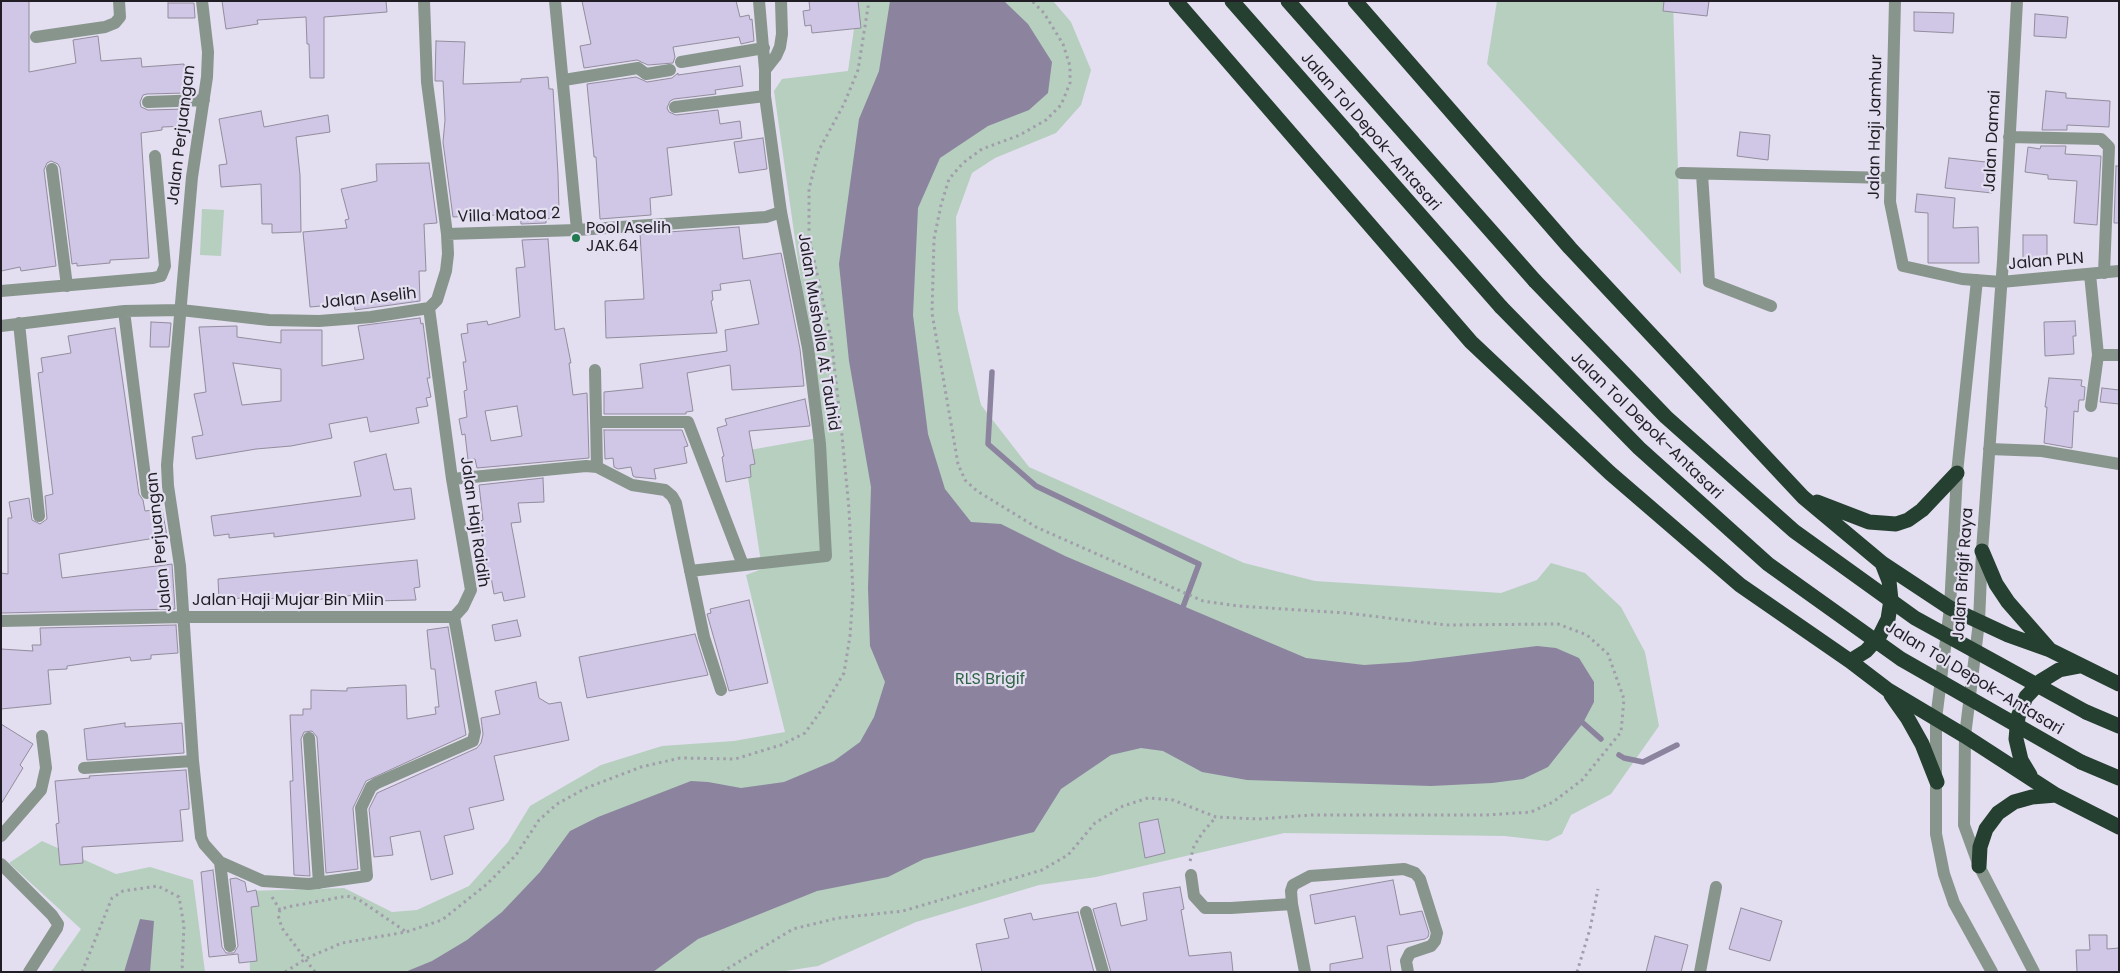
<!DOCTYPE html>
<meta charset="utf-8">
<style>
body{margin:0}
#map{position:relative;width:2120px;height:973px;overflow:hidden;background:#e3def0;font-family:Poppins,sans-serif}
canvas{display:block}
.frame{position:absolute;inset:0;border:2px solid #201e24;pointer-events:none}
</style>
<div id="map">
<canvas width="2120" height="973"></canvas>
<div class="frame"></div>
</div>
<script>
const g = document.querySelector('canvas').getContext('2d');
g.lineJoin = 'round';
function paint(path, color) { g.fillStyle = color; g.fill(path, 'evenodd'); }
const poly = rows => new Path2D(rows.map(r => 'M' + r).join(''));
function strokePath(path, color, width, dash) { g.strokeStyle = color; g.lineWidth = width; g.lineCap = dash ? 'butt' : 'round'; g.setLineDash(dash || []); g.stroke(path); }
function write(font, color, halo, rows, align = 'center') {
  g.font = font + ' Poppins,sans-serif'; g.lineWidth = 4.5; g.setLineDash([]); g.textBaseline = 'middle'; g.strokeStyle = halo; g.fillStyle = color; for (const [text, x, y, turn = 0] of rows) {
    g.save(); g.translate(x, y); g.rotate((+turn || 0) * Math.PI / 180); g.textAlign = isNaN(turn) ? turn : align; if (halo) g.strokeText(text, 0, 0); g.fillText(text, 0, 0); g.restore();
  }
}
paint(poly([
 [858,1,1053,1,1071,22,1091,70,1081,105,1056,133,995,158,972,173,956,217,958,310,981,405,1029,467,1244,563,1315,581,1501,593,1537,580,1551,563,1585,573,1621,607,1645,652,1659,726,1611,794,1571,815,1562,834,1548,841,1505,836,1284,833,1096,877,1039,885,916,922,818,966,779,972,250,972,248,891,344,888,392,912,417,910,469,886,508,842,530,806,601,765,662,746,734,741,785,732,746,575,762,569,744,451,823,437,774,91,782,79,848,71],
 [1497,1,1673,1,1681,274,1487,64],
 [202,209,224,210,221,256,200,255],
 [42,841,116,874,150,867,193,880,205,972,51,972,81,929,9,863]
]), '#b6cfbf');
paint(poly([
 [890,1,1004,1,1028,24,1052,62,1048,93,1029,110,988,126,940,158,918,208,913,315,928,434,945,489,971,522,1001,524,1065,556,1306,658,1364,665,1409,662,1537,646,1556,648,1579,658,1594,682,1594,702,1583,723,1548,767,1523,779,1492,783,1431,786,1247,780,1202,772,1163,751,1141,748,1111,755,1061,789,1034,832,924,859,888,877,817,891,698,939,653,972,405,972,432,961,467,940,502,912,540,872,570,831,598,817,691,781,708,782,741,788,784,782,834,761,860,742,874,717,885,682,870,646,868,588,871,487,849,361,839,264,859,119,879,71],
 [140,919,154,921,150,972,124,972]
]), '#8c839f');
strokePath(poly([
 [992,372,988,444,1036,486,1199,564,1183,607],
 [1583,723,1601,739],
 [1619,755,1624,758,1643,762,1677,745]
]), '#8c839f', 5.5);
const building = poly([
 [1,1,29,1,29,72,76,63,73,40,98,36,101,61,141,58,142,67,184,64,186,93,147,94,143,95,140,102,141,107,148,110,186,109,187,126,162,127,162,130,141,133,149,258,110,260,110,263,77,266,77,263,72,264,60,168,58,164,51,161,47,163,44,170,56,266,21,271,20,267,1,271,1,1],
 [222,1,386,1,387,12,324,17,324,78,310,78,309,44,307,44,306,17,257,20,258,24,226,29,222,1],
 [582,1,736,1,740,17,749,15,750,20,752,19,754,41,741,44,739,37,673,47,675,57,673,63,648,65,637,60,584,68,580,46,591,44,582,1],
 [809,1,858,1,861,28,812,33,811,25,805,26,803,11,810,10,809,1],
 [1664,1,1709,1,1707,16,1663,11,1664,1],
 [168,3,194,3,195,18,168,18,168,3],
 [1914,12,1954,13,1953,33,1914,31,1914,12],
 [2035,14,2068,17,2066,38,2034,36,2035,14],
 [436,41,465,42,463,84,521,82,521,79,548,77,549,89,553,89,558,174,559,210,555,211,555,218,546,219,546,223,521,224,520,214,453,217,443,142,445,120,443,81,435,81,436,41],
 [740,66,743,86,715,90,716,94,674,99,670,101,667,108,669,112,676,115,718,110,720,124,740,121,742,138,667,148,672,195,650,198,651,215,600,219,596,157,594,157,587,84,636,77,647,82,672,78,678,73,678,75,740,66],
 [2046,91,2066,93,2066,98,2110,101,2109,127,2067,125,2067,130,2042,130,2046,91],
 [261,111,264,127,328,115,330,132,296,137,300,175,301,232,272,233,272,224,262,224,261,184,221,187,219,165,227,164,219,119,261,111],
 [1740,132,1770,135,1768,160,1737,156,1740,132],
 [763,138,767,169,739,173,734,142,763,138],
 [2041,146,2066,146,2065,154,2101,156,2097,225,2074,223,2077,181,2048,179,2048,175,2025,172,2028,147,2040,149,2041,146],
 [1949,158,1995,163,1992,193,1945,188,1949,158],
 [429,163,437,223,424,224,426,271,419,271,420,301,355,310,354,303,310,307,303,232,347,228,345,220,349,219,341,189,377,181,376,164,429,163],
 [2116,166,2119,166,2119,223,2114,223,2116,166],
 [1917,194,1955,198,1953,228,1978,227,1979,263,1928,263,1928,213,1915,212,1917,194],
 [739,227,743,259,781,253,800,349,804,386,732,390,730,365,687,373,693,411,686,412,686,414,604,414,604,392,643,388,640,364,727,351,725,330,759,324,750,280,720,284,721,290,712,291,713,300,711,301,717,333,606,338,605,301,644,299,640,234,739,227],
 [2023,235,2047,235,2047,260,2023,259,2023,235],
 [548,239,555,330,564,328,571,363,569,363,573,395,587,393,589,458,477,468,475,459,468,460,465,434,462,435,459,419,467,417,464,391,467,390,463,362,466,362,461,334,468,333,467,324,487,321,488,325,520,317,516,268,525,267,522,240,548,239],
 [517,406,522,436,491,441,485,411,517,406],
 [420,318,421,324,423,323,430,378,427,378,431,397,426,398,428,406,416,408,419,423,370,432,367,417,329,424,332,438,291,446,256,449,196,459,192,437,203,435,194,394,206,392,199,327,237,326,237,337,281,343,281,330,322,330,322,366,364,359,358,326,420,318],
 [233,363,281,369,281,401,242,405,233,363],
 [2075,321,2076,336,2073,336,2074,354,2045,356,2044,322,2075,321],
 [151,322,171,323,169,347,150,347,151,322],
 [115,328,139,494,143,500,145,511,162,509,167,536,59,554,62,578,172,564,175,609,1,613,1,573,8,574,8,518,12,518,9,502,29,498,32,520,40,524,47,519,45,496,53,494,38,373,43,372,41,358,71,353,68,336,115,328],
 [2049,378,2082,380,2081,386,2085,387,2084,400,2079,400,2078,412,2074,411,2072,448,2044,443,2047,407,2045,407,2049,378],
 [2102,388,2119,390,2119,404,2100,402,2102,388],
 [805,399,810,426,749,431,755,464,750,465,751,477,726,482,722,457,724,456,717,428,727,425,725,419,805,399],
 [604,430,682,430,688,446,684,447,687,463,654,469,656,479,635,477,633,476,631,467,618,469,614,467,613,458,605,459,604,430],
 [386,454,394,490,411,488,415,519,274,537,274,533,229,538,229,534,214,536,211,516,361,496,354,462,386,454],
 [543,478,544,502,518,503,521,522,511,523,525,597,504,601,502,592,494,594,491,577,488,578,480,521,483,520,479,485,543,478],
 [417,560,420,587,414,588,416,600,372,601,371,593,290,603,289,597,254,600,253,597,219,600,218,579,417,560],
 [749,600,768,683,729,691,707,614,711,613,710,609,749,600],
 [517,620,521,636,495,641,492,625,517,620],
 [176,625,178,653,151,655,151,659,131,661,130,657,67,666,67,669,48,670,51,704,1,709,1,649,33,651,32,645,41,645,40,628,176,625],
 [448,627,466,735,366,781,353,808,358,869,326,873,317,737,312,731,304,732,301,739,310,876,294,875,290,781,293,781,290,715,303,715,303,709,311,709,311,690,347,691,347,688,406,685,407,719,436,714,435,707,439,707,435,669,431,669,427,630,448,627],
 [695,634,708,675,587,698,579,657,695,634],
 [536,682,539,698,549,704,561,702,569,740,494,756,504,800,469,808,474,829,444,836,453,874,431,880,420,831,390,837,393,855,374,857,369,809,377,793,477,748,481,743,483,734,481,718,500,714,495,691,536,682],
 [125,723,125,727,182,723,184,753,87,760,84,729,125,723],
 [1,724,33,744,20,765,23,768,1,804,1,724],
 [186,770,189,803,189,809,180,810,183,841,82,847,83,863,60,865,56,824,59,823,55,781,90,778,89,776,186,770],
 [1158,819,1165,853,1145,858,1139,823,1158,819],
 [213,870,222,947,226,953,234,953,238,946,230,879,236,878,245,882,247,892,256,890,259,906,251,907,257,961,239,963,238,954,209,957,201,872,213,870],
 [1393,880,1400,915,1422,911,1429,933,1428,937,1425,939,1387,946,1391,972,1330,972,1330,964,1363,958,1355,916,1315,924,1310,895,1393,880],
 [1180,887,1184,909,1181,910,1189,956,1231,952,1233,972,1111,972,1093,909,1116,903,1121,926,1147,920,1143,893,1180,887],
 [1741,908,1782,921,1770,961,1729,949,1741,908],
 [1078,912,1094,972,982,972,976,944,1009,938,1004,919,1031,913,1033,920,1078,912],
 [2089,935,2107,935,2107,949,2119,948,2119,972,2077,972,2076,950,2090,950,2089,935],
 [1655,936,1688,945,1681,972,1646,972,1655,936]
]);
paint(building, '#d0c6e5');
strokePath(building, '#928d9d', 1);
strokePath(poly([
 [1190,861,1194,846,1203,832,1216,817],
 [272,897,280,910],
 [82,972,112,898,123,891,158,886,179,897,184,926,182,966,184,972],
 [285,972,307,958,342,943,406,932,442,920,487,884,516,855,539,820,557,804,586,788,641,767,680,758,735,759,781,745,805,733,823,708,844,673,850,636,853,593,849,509,841,425,831,338,809,237,809,189,819,150,844,104,858,70,869,1],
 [315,972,282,928,278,915,280,910,287,907,347,896,358,899,405,931],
 [722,972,793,929,838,918,903,911,1042,870,1068,855,1095,823,1123,806,1148,798,1173,800,1216,817,1258,819,1312,815,1487,815,1531,812,1553,802,1582,780,1621,732,1624,699,1608,654,1587,635,1558,624,1446,625,1346,613,1238,606,1203,601,1036,527,977,491,965,480,958,464,932,313,934,239,941,205,949,179,963,163,982,149,1020,135,1046,120,1061,105,1070,83,1070,66,1063,44,1044,13,1032,1],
 [1577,972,1590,929,1598,889]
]), '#a19dab', 3, [2.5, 4]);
strokePath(poly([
 [202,1,208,52,207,77,192,177,167,465,168,486,180,566,193,761,201,837,204,844,220,862,263,881,309,884,367,876,361,808,371,787,377,783,473,741,475,732,454,617,463,607,471,590,452,479,429,308],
 [555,1,577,230],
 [1895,1,1890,202,1903,266,1962,279,2001,282,2119,271],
 [2017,1,2003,261,1982,551,1979,622,1965,736,1964,825,1979,866,2034,972],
 [36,37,105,27,115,23,120,17,119,1],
 [681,62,764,48],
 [765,70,776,56,780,47,782,34,781,1],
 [564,80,638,68,646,74,670,70],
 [148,102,204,100],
 [675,107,765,96],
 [2009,137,2101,139,2109,147,2104,273],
 [52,169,67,286],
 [1681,173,1890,178],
 [1702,174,1709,282,1771,306],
 [447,234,577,230,766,217,781,212],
 [2090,274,2098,355,2091,406],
 [1977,280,1957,473,1950,608,1936,719,1936,834,1944,874,1954,903,1992,972],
 [1,291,153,278,161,276,165,266,155,156],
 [124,311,147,493],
 [19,323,39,516],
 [1,326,124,311,181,310,269,320,319,321,371,317,429,308,437,300,446,271,448,254,447,234,427,82,424,1],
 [2098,355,2119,355],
 [595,370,597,467],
 [596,422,688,422,743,565],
 [1989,449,2042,451,2119,464],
 [452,479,586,466,597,467,632,485,665,490,672,496,676,503,704,637,721,690],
 [690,571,826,556,820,444,808,348,781,212,765,96,765,70,759,1],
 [1,621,184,617,454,617],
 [309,738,319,883],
 [84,768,193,761],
 [1,836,41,790,46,768,42,736],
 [220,862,230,946],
 [1,864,52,915,58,924,57,928,29,972],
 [1191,875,1194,896,1205,908,1231,908,1292,904],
 [1086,912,1103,972],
 [1305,972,1292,904,1291,891,1293,885,1310,876,1404,869,1415,873,1420,879,1437,933,1435,941,1431,946,1410,953,1406,961,1408,972],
 [1700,972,1716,887]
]), '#88958c', 12);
strokePath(poly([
 [1176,1,1471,342,1610,473,1740,585,1850,661,1888,690,1965,736,2056,795,2119,827],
 [1232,1,1501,307],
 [1288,1,1535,281],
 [1355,1,1570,248,1803,497,1882,563,1950,608,2008,635,2050,650],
 [1817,502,1869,522,1896,524,1908,520,1922,510,1957,473],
 [1982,551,1996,584,2008,602,2050,650,2119,684],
 [1850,661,1866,651,1879,637,1888,619,1891,600,1889,581,1882,563],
 [1891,695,1908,719,1922,744,1937,782],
 [2086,712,2119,726],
 [2081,762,2119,778],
 [2030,775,2021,760,2016,739,2018,717,2026,697,2041,681,2059,670,2080,666],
 [1979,866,1980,847,1986,829,1998,813,2014,802,2032,797,2056,795]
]), '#254030', 15);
strokePath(poly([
 [1535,281,1666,417,1794,531,1915,618,2086,712],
 [1501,307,1639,448,1768,564,1901,659,2081,762]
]), '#254030', 15);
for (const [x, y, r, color] of [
 [576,238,5,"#217b4f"]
]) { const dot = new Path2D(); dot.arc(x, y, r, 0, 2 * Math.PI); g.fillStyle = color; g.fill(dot); strokePath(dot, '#e3def0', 2); }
write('16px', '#201e24', '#e3def0', [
 ["Jalan Haji Jamhur",1876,127,-89],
 ["Jalan Tol Depok–Antasari",1370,132,49],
 ["Jalan Perjuangan",182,135,-83],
 ["Jalan Damai",1993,141,-87],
 ["Villa Matoa 2",509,216,-2],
 ["Jalan PLN",2046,262,-5],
 ["Jalan Aselih",369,299,-6],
 ["Jalan Musholla At Tauhid",818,332,81],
 ["Jalan Tol Depok–Antasari",1646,426,44],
 ["Jalan Haji Raidih",474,522,82],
 ["Jalan Perjuangan",160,542,-96],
 ["Jalan Brigif Raya",1964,574,-86],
 ["Jalan Haji Mujar Bin Miin",288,601],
 ["Jalan Tol Depok–Antasari",1974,679,31]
]);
write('16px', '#201e24', '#e3def0', [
 ["Pool Aselih",586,229],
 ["JAK.64",586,247]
], 'left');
write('16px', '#306447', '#e3def0', [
 ["RLS Brigif",990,680]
]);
</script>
